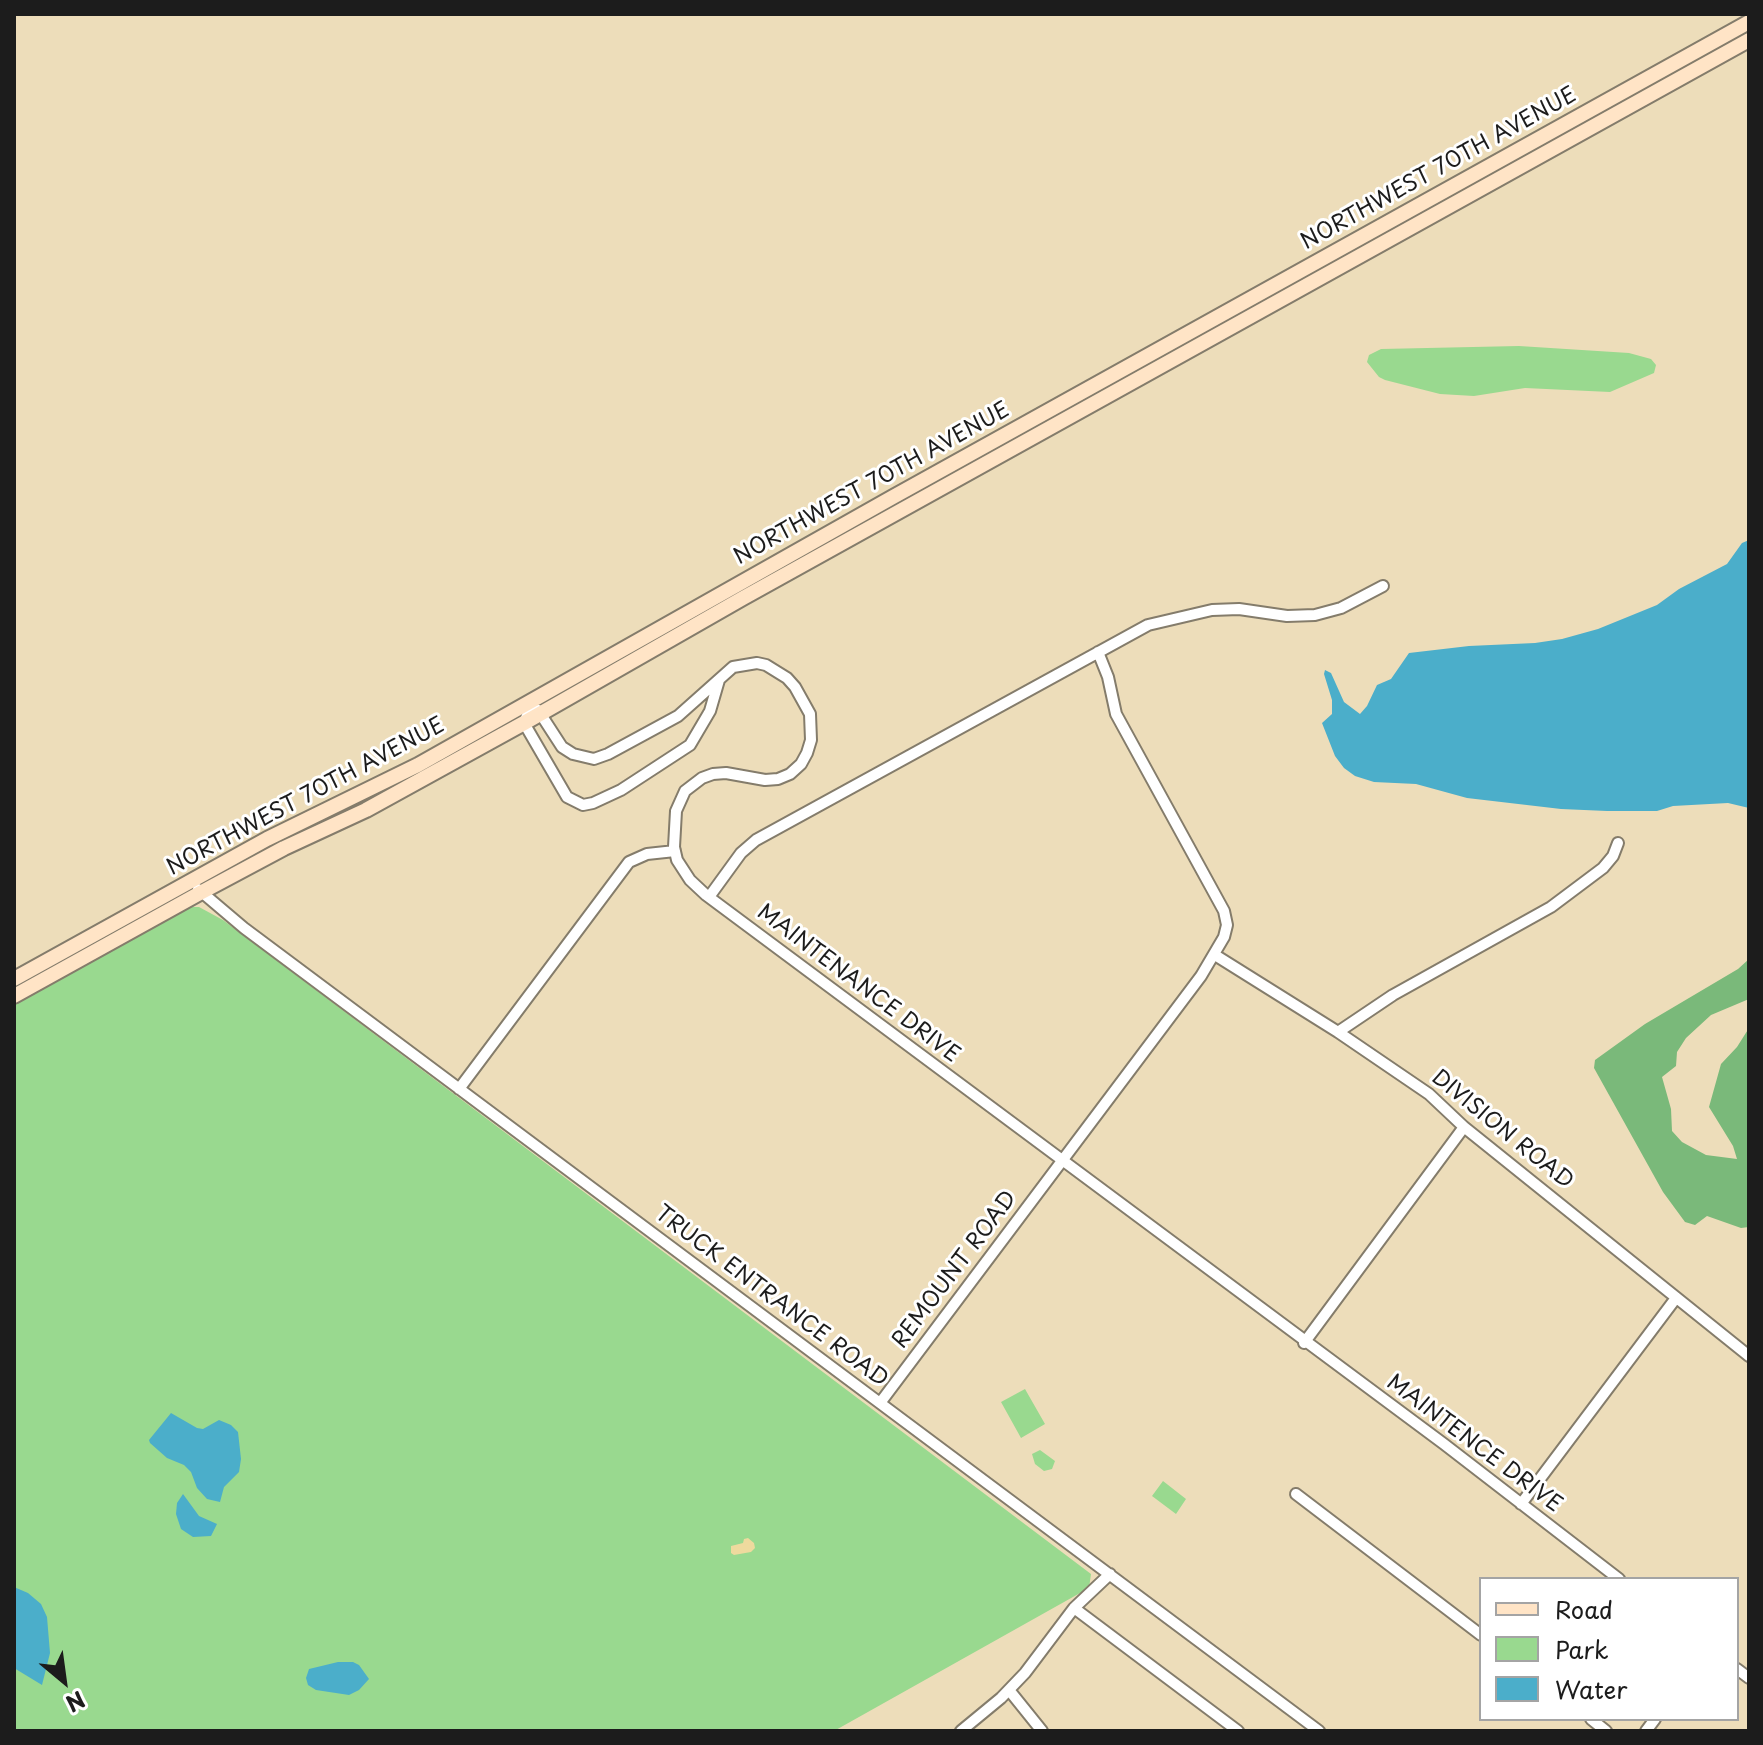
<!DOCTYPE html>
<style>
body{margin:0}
#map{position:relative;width:1763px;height:1745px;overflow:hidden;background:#edddba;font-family:"Playpen Sans",sans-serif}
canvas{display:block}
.frame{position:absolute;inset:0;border:16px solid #1c1c1c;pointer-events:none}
.legend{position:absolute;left:1479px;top:1577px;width:260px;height:144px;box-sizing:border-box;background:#fff;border:2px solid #a4a4a4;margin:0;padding:10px 14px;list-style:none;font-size:24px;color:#1c1c1c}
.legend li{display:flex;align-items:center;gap:16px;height:40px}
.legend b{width:40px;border:2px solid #a4a4a4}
.north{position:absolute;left:24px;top:1641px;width:80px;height:80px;-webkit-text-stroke:6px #fff;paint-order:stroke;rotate:151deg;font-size:22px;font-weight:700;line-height:32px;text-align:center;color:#1c1c1c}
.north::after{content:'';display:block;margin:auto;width:28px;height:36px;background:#1c1c1c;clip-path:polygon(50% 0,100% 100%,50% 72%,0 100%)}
</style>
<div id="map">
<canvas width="1763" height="1745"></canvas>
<div class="frame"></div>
<ul class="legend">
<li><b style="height:10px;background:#ffe4c6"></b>Road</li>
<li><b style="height:22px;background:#99d98f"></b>Park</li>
<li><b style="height:22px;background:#4baeca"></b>Water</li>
</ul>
<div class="north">N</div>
</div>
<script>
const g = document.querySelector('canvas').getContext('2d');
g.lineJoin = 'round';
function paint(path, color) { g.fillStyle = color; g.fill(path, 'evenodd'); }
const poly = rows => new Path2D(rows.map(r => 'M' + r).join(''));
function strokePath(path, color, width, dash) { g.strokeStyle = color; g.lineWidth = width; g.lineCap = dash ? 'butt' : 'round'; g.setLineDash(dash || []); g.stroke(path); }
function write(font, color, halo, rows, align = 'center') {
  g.font = font + ' "Playpen Sans",sans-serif'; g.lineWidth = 6; g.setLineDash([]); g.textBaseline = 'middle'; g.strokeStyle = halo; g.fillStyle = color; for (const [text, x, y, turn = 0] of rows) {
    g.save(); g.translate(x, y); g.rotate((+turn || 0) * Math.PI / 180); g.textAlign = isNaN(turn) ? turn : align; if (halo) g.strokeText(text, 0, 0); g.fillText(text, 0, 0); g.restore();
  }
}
paint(poly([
 [1519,346,1629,353,1651,359,1656,365,1654,373,1610,392,1525,388,1474,396,1440,394,1385,380,1379,377,1367,362,1369,355,1381,349],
 [189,907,199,907,223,920,1091,1574,1089,1588,834,1731,14,1731,14,1005],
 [1025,1389,1045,1424,1021,1438,1001,1402],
 [1040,1450,1055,1461,1052,1469,1044,1471,1035,1464,1032,1454],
 [1163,1481,1186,1499,1176,1514,1152,1496]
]), '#99d98f');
paint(poly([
 [1749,959,1749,999,1711,1015,1686,1038,1677,1052,1676,1066,1662,1077,1671,1109,1672,1131,1682,1142,1706,1155,1737,1159,1733,1146,1709,1107,1721,1064,1737,1047,1749,1028,1749,1227,1741,1228,1707,1216,1695,1225,1685,1222,1663,1192,1594,1068,1595,1060,1645,1024,1738,969]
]), '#7ab97a');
paint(poly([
 [748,1538,754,1543,755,1548,751,1552,734,1555,731,1553,731,1546,743,1543,744,1539]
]), '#eeda9e');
paint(poly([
 [1749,540,1749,808,1728,803,1673,806,1657,811,1607,811,1561,809,1467,798,1416,784,1374,782,1355,776,1344,768,1335,756,1322,723,1332,714,1332,700,1324,674,1325,670,1331,673,1344,702,1360,714,1367,706,1377,685,1391,679,1409,653,1469,646,1535,643,1562,639,1598,629,1657,605,1679,589,1727,564,1742,543],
 [171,1413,197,1428,203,1429,219,1420,231,1425,238,1432,241,1459,239,1472,224,1487,220,1502,207,1499,197,1488,191,1472,184,1465,167,1458,150,1443,149,1440],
 [183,1494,199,1516,217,1524,211,1536,193,1537,181,1529,176,1514,177,1503],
 [14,1587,28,1593,41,1604,47,1617,50,1653,42,1685,14,1668],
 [338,1662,353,1662,359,1665,369,1679,359,1690,349,1695,316,1690,308,1685,306,1678,309,1669]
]), '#4baeca');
const street = poly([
 [533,701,524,723,567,797,583,805,593,803,621,790,690,745,710,711,719,680],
 [538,710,562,747,573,754,594,759,608,754,678,716,733,667,757,663,766,665,787,678,795,687,810,714,811,740,807,753,801,764,790,774,778,779,765,780,726,773,713,774,702,778,685,791,676,811,674,847,677,860,690,880,706,895,1444,1444,1619,1579],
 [198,889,244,928,1319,1731],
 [709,897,741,853,756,840,1148,625,1212,610,1239,609,1287,616,1315,615,1341,608,1383,586],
 [1215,955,1338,1032,1429,1094,1464,1127,1749,1356],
 [1338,1032,1393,995,1551,907,1603,868,1613,856,1618,843],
 [459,1089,629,862,647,854,675,851],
 [1304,1343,1464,1127],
 [880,1403,1201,976,1224,937,1227,925,1224,911,1116,714,1108,677,1098,652],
 [1296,1494,1481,1635],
 [1521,1504,1676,1298],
 [1074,1608,1238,1731],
 [1737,1669,1749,1678],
 [1009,1690,1042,1731],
 [1591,1719,1606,1731],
 [961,1731,1001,1698,1025,1673,1074,1608,1110,1574],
 [1646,1731,1655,1719]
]);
const secondary = poly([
 [14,979,267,839,418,765,893,497,1749,22],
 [14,996,200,893,284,848,366,810,524,723,743,598,1749,40]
]);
strokePath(street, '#847c6b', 14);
strokePath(secondary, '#847c6b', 18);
strokePath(street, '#fff', 10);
strokePath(secondary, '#ffe4c6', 14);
write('22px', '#1c1c1c', '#fff', [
 ["NORTHWEST 70TH AVENUE",1439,169,-29],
 ["NORTHWEST 70TH AVENUE",872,484,-29],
 ["NORTHWEST 70TH AVENUE",306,797,-28],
 ["MAINTENANCE DRIVE",858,984,37],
 ["DIVISION ROAD",1502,1130,39],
 ["REMOUNT ROAD",955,1270,-53],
 ["TRUCK ENTRANCE ROAD",771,1297,37],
 ["MAINTENCE DRIVE",1474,1444,37]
]);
</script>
